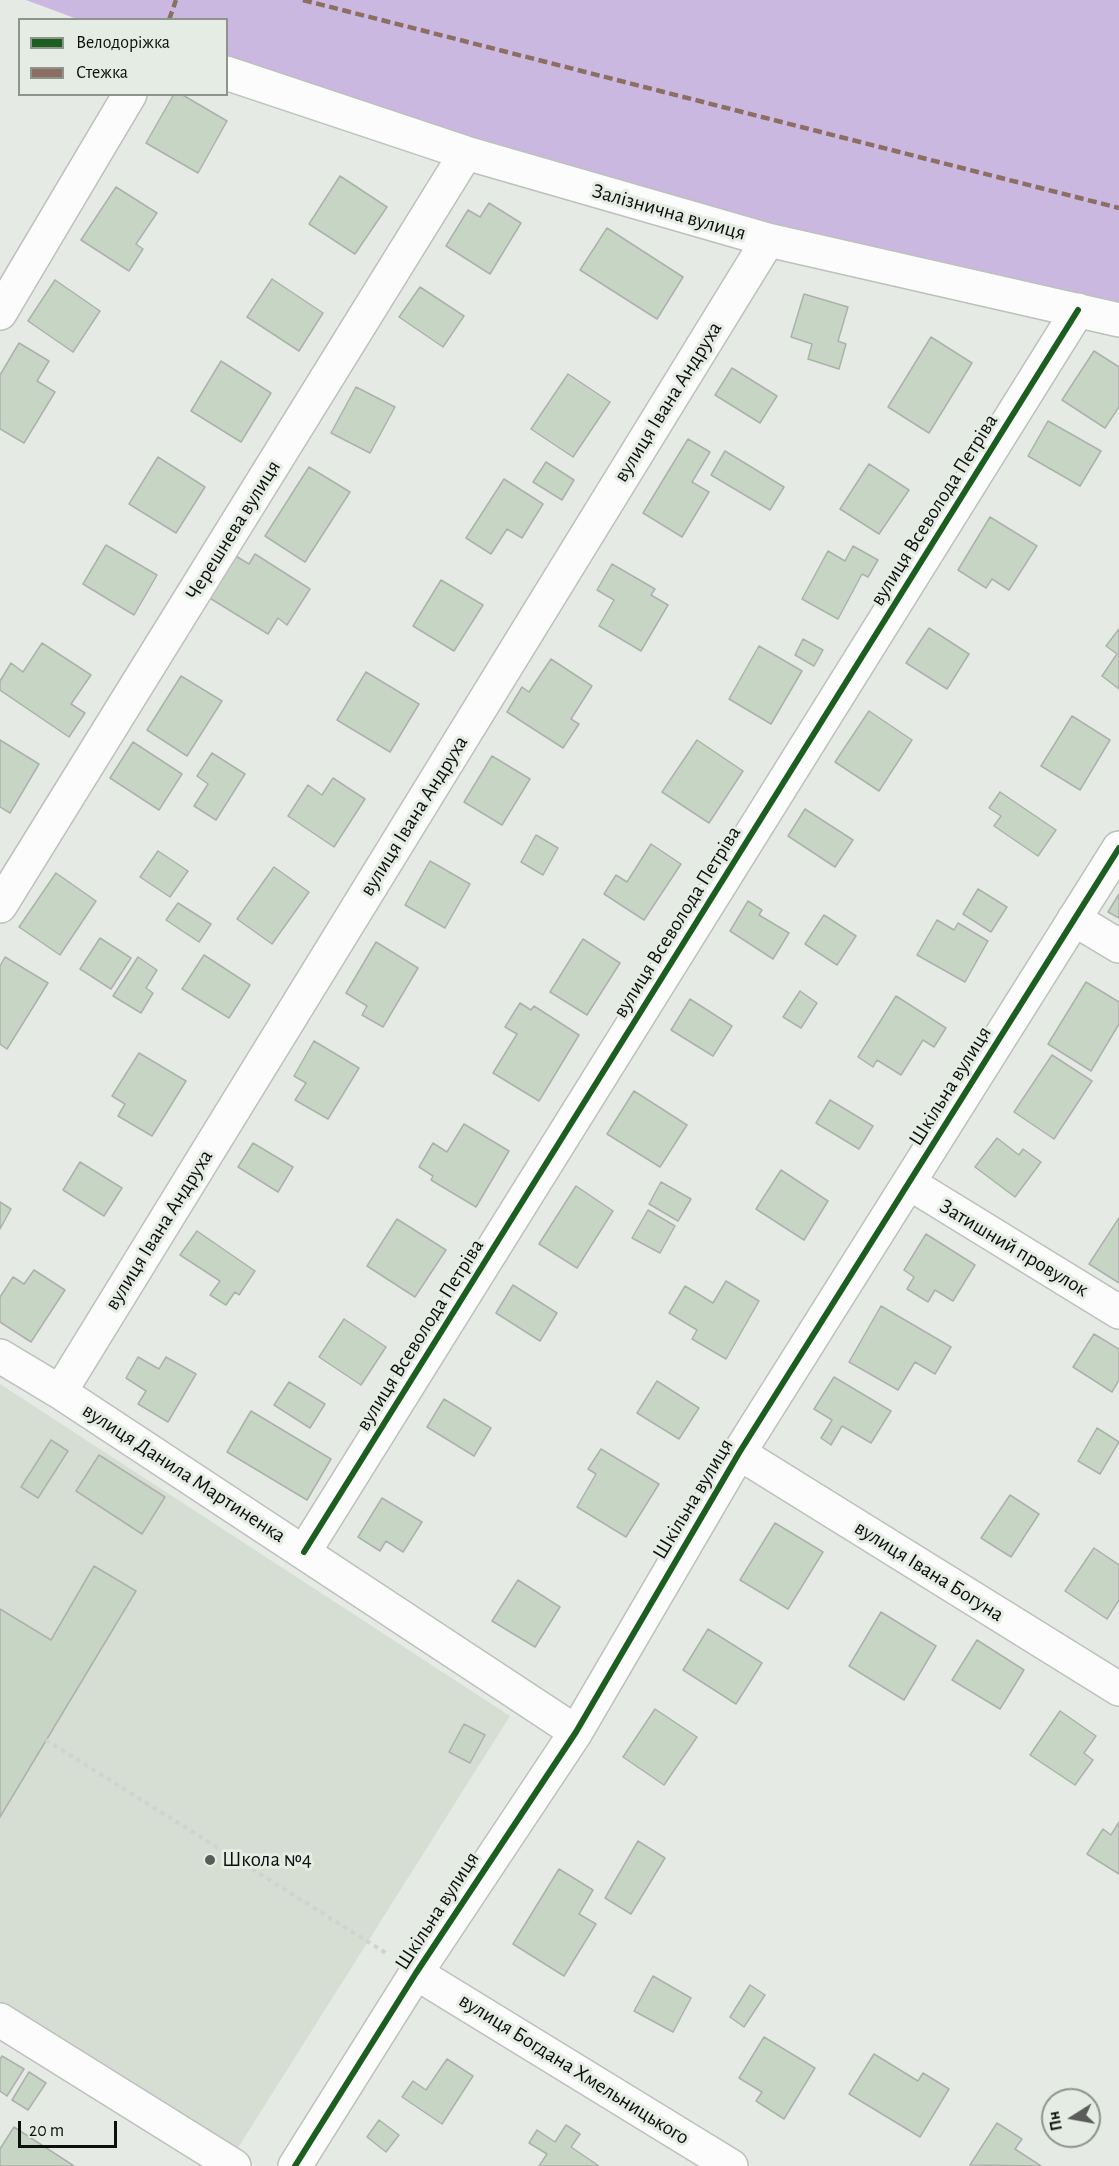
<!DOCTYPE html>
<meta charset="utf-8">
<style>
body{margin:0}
#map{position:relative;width:1119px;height:2166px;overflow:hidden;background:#e5eae5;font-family:"Alegreya Sans",sans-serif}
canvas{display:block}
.legend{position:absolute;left:18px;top:18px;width:210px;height:78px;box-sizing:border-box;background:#e4ece3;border:2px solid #8e948d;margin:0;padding:8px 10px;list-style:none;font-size:18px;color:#0d100d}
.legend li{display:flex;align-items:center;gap:12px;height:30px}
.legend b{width:30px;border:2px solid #8e948d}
.north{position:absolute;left:1041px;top:2088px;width:60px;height:60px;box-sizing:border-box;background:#e4ece3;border:2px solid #8e948d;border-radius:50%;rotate:259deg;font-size:16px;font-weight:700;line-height:24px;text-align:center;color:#0d100d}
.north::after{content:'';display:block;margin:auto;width:21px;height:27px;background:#595c59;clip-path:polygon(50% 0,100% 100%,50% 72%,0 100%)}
.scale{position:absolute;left:18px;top:2121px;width:99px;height:27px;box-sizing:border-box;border:3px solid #0d100d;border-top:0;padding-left:8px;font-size:18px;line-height:21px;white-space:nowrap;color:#0d100d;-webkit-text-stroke:4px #e4ece3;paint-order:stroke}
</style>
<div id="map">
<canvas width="1119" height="2166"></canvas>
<ul class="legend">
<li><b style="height:8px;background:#1b5e20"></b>Велодоріжка</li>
<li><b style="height:8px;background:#8d6e63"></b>Стежка</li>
</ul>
<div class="north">Пн</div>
<div class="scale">20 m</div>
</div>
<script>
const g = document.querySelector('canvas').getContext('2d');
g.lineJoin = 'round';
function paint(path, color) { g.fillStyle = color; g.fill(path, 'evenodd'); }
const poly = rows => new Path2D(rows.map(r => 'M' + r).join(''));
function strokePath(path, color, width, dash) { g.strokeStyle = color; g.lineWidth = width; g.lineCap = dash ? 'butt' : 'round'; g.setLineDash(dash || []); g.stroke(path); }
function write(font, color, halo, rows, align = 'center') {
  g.font = font + ' "Alegreya Sans",sans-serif'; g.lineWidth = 6; g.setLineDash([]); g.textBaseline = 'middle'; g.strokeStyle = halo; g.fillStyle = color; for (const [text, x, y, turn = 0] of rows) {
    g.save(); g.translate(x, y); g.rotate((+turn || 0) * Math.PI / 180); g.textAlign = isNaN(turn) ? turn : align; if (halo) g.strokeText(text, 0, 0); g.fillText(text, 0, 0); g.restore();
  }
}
paint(poly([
 [0,1384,510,1716,236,2151,0,2004]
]), '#d6ded4');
paint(poly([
 [26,0,1119,0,1119,316,871,264,227,71,226,20,77,19]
]), '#cbb8e1');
const building = poly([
 [174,94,181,94,227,121,198,173,146,143,174,94],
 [340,176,387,207,355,254,309,224,340,176],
 [116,187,157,213,136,244,143,249,129,271,81,240,116,187],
 [489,203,521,223,490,274,446,246,468,210,480,217,489,203],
 [607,228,683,277,657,319,580,270,607,228],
 [272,279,323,313,299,351,247,317,272,279],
 [55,280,100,311,73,352,28,321,55,280],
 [420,287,464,316,443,347,399,317,420,287],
 [804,294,848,307,838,341,846,344,839,369,808,359,812,344,791,337,804,294],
 [931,337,972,363,929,433,888,407,931,337],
 [19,343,49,361,37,381,55,392,24,443,0,429,0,375,19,343],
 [1094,351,1119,367,1119,407,1105,428,1062,400,1094,351],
 [221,361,271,393,241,442,191,411,221,361],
 [732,368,777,396,760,423,715,395,732,368],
 [568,374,610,402,573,457,531,429,568,374],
 [356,387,395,407,370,453,331,433,356,387],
 [1048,421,1101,451,1080,486,1028,456,1048,421],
 [688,439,710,452,692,482,709,492,682,537,643,513,688,439],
 [725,451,784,487,770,510,711,475,725,451],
 [158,457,205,487,176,533,129,504,158,457],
 [546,462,574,480,562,500,533,482,546,462],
 [869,464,909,490,879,534,840,509,869,464],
 [309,467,350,492,305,562,265,536,309,467],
 [504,479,543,504,522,538,507,529,491,554,466,538,504,479],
 [990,517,1037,546,1009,590,992,579,986,588,958,570,990,517],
 [106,545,157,575,134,615,83,584,106,545],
 [853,546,878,560,868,577,862,574,838,619,802,599,828,551,845,561,853,546],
 [255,554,310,589,287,625,278,618,268,634,208,597,234,555,249,564,255,554],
 [612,564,655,589,651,595,668,605,641,651,599,626,614,600,597,590,612,564],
 [441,580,483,605,454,651,413,626,441,580],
 [929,628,969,654,947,689,906,663,929,628],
 [1119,629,1119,689,1102,676,1117,654,1106,646,1119,629],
 [803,639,823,650,814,666,795,655,803,639],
 [42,643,91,675,71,704,85,713,69,737,0,690,0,681,11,663,23,672,42,643],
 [759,646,802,671,771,724,729,699,759,646],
 [551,659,592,686,571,719,579,724,563,748,507,712,522,687,529,692,551,659],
 [366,672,419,704,390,752,337,720,366,672],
 [181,676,222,701,187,756,147,730,181,676],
 [869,711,912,740,879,791,835,762,869,711],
 [1072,716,1110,740,1080,790,1041,766,1072,716],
 [0,740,39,764,10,813,0,807,0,740],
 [697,740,743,771,709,823,662,792,697,740],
 [133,742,182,774,159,810,110,778,133,742],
 [212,753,245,774,216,820,194,806,208,784,197,776,212,753],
 [492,756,530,779,502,825,464,802,492,756],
 [333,778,365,799,334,847,288,816,308,785,322,795,333,778],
 [1000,792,1056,830,1038,856,994,826,1001,816,989,808,1000,792],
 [805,809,853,840,835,867,788,836,805,809],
 [536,835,558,848,543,875,521,862,536,835],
 [651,844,681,864,644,920,604,894,616,875,627,882,651,844],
 [158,851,188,871,170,897,140,877,158,851],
 [430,861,470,884,445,928,405,905,430,861],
 [274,867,309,892,272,944,237,919,274,867],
 [56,873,96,901,60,955,19,927,56,873],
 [978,889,1007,907,991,932,963,914,978,889],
 [1119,894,1119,918,1108,912,1119,894],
 [748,901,762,910,759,915,789,933,773,959,730,931,748,901],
 [178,903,211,924,199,942,166,920,178,903],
 [824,915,856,936,837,965,805,944,824,915],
 [937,920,954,930,958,923,988,941,965,982,917,955,937,920],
 [100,938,131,958,111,989,80,969,100,938],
 [583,939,620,963,587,1015,550,992,583,939],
 [376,942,418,968,383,1027,362,1015,367,1006,346,993,376,942],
 [204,955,250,985,229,1018,182,989,204,955],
 [5,957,48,983,7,1049,0,1044,0,966,5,957],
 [138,957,157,970,146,988,153,993,141,1013,113,996,138,957],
 [1086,982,1119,1002,1119,1024,1091,1071,1048,1044,1086,982],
 [800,991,817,1003,801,1028,783,1017,800,991],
 [896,996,946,1028,934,1047,923,1040,901,1075,877,1060,873,1067,858,1057,896,996],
 [690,999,732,1026,713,1056,671,1030,690,999],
 [520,1003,531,1010,534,1006,579,1035,539,1101,493,1073,517,1034,505,1027,520,1003],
 [314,1041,359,1068,328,1119,295,1100,306,1083,294,1076,314,1041],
 [139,1053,186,1081,152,1136,118,1116,125,1104,112,1096,139,1053],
 [1052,1055,1092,1081,1054,1139,1014,1112,1052,1055],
 [634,1091,687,1125,660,1167,607,1134,634,1091],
 [830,1100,873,1126,859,1149,816,1123,830,1100],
 [464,1124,509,1151,476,1207,431,1180,433,1176,419,1167,433,1143,447,1152,464,1124],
 [997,1138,1019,1155,1023,1149,1041,1162,1015,1197,975,1167,997,1138],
 [253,1143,293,1167,278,1192,238,1167,253,1143],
 [80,1162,122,1188,104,1216,63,1190,80,1162],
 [781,1170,828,1201,804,1240,756,1209,781,1170],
 [661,1182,691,1199,678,1221,649,1204,661,1182],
 [576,1186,613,1211,577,1268,539,1244,576,1186],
 [0,1202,11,1209,0,1229,0,1202],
 [648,1210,675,1226,660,1253,632,1238,648,1210],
 [1119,1218,1119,1283,1089,1264,1119,1218],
 [397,1219,446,1250,415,1297,367,1266,397,1219],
 [197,1231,255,1271,239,1295,235,1292,226,1305,210,1295,220,1281,180,1255,197,1231],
 [926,1234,975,1265,953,1301,935,1290,928,1302,907,1289,914,1277,904,1270,926,1234],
 [34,1270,65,1290,31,1342,0,1322,0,1297,13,1277,24,1284,34,1270],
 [726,1281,759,1301,726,1359,692,1339,697,1330,669,1313,685,1286,713,1303,726,1281],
 [513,1285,557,1313,540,1341,496,1313,513,1285],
 [881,1306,951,1347,935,1374,915,1362,898,1390,849,1362,881,1306],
 [344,1319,386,1347,361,1385,319,1357,344,1319],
 [1094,1334,1119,1349,1119,1380,1112,1392,1073,1367,1094,1334],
 [138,1357,159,1369,166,1357,196,1374,168,1422,138,1404,146,1391,126,1378,138,1357],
 [834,1377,891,1411,871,1443,842,1426,831,1445,821,1438,832,1420,814,1409,834,1377],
 [657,1381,699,1408,679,1439,637,1413,657,1381],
 [289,1382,325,1404,310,1428,274,1405,289,1382],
 [444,1399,491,1428,474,1456,427,1427,444,1399],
 [251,1411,331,1459,307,1500,227,1452,251,1411],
 [1097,1428,1119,1442,1100,1474,1078,1461,1097,1428],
 [51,1440,68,1451,38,1498,21,1487,51,1440],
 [601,1449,659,1484,626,1537,577,1507,596,1474,588,1469,601,1449],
 [99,1455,165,1497,142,1534,76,1491,99,1455],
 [1010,1495,1039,1514,1011,1557,981,1538,1010,1495],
 [382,1498,422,1522,403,1552,386,1541,380,1551,358,1537,382,1498],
 [775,1523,823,1552,788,1609,740,1580,775,1523],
 [1094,1548,1119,1565,1119,1600,1107,1619,1065,1591,1094,1548],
 [94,1566,136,1591,0,1817,0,1609,51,1640,94,1566],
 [518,1580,560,1607,535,1647,492,1621,518,1580],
 [881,1612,936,1646,904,1700,849,1666,881,1612],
 [708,1629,762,1663,736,1704,683,1670,708,1629],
 [977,1640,1024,1670,1000,1709,952,1680,977,1640],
 [655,1709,697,1737,664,1785,623,1757,655,1709],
 [1060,1711,1096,1736,1084,1753,1093,1760,1075,1785,1030,1755,1060,1711],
 [464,1724,485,1735,470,1763,449,1752,464,1724],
 [1119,1822,1119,1874,1087,1854,1103,1829,1111,1835,1119,1822],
 [638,1841,665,1858,631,1914,605,1898,638,1841],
 [559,1869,593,1890,579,1914,596,1924,564,1976,513,1944,559,1869],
 [653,1976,691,1998,673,2032,634,2011,653,1976],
 [750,1985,765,1995,744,2027,730,2017,750,1985],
 [764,2037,815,2068,784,2119,756,2101,762,2092,739,2078,764,2037],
 [874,2054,918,2081,923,2073,949,2089,920,2137,849,2094,874,2054],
 [2,2056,24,2069,7,2096,0,2091,0,2059,2,2056],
 [447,2059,473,2076,442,2124,402,2097,413,2081,426,2090,447,2059],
 [29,2072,46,2083,28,2110,12,2100,29,2072],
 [379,2120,399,2135,386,2152,367,2137,379,2120],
 [997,2123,1022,2139,1015,2149,1041,2166,970,2165,997,2123],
 [566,2125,580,2134,571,2147,599,2166,539,2166,547,2154,529,2143,537,2130,555,2142,566,2125],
 [14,2127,74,2166,0,2166,0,2149,14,2127]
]);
paint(building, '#c7d5c4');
strokePath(building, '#adb1ad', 1.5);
const minor = poly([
 [226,73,466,153,768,240,1119,320],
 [0,313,130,94],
 [0,906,466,153],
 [1074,919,1119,946],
 [909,1183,1119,1312],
 [0,1356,60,1392,576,1732],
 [60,1392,768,240],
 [739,1453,1119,1689],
 [304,1552,1078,310],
 [416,1973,731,2166],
 [0,2020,234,2166],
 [295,2166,416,1973,576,1732,739,1453,1119,848]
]);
strokePath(minor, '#bdc0bd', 36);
strokePath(poly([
 [46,1740,389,1955]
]), '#d1d2d1', 4, [4.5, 4.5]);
strokePath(minor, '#fbfcfb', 33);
strokePath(poly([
 [303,0,1119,208],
 [169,20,176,0]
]), '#8d6e63', 4.5, [9, 4.5]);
strokePath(poly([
 [304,1552,1078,310],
 [295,2166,416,1973,576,1732,739,1453,1119,848]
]), '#1b5e20', 6);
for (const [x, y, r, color] of [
 [210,1860,6,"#595c59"]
]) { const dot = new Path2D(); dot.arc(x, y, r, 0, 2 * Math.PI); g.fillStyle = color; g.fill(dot); strokePath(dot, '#e4ece3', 2); }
write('21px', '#0d100d', '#e4ece3', [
 ["Залізнична вулиця",669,212,16],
 ["вулиця Івана Андруха",668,402,-58],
 ["вулиця Всеволода Петріва",934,510,-58],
 ["Черешнева вулиця",233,530,-58],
 ["вулиця Івана Андруха",414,816,-58],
 ["вулиця Всеволода Петріва",677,922,-58],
 ["Шкільна вулиця",950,1086,-58],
 ["вулиця Івана Андруха",159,1230,-58],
 ["Затишний провулок",1014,1248,31],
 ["вулиця Всеволода Петріва",420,1335,-58],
 ["вулиця Данила Мартиненка",184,1473,33],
 ["Шкільна вулиця",693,1499,-59],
 ["вулиця Івана Богуна",929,1571,32],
 ["Шкільна вулиця",437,1911,-57],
 ["вулиця Богдана Хмельницького",574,2069,32]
]);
write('21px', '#0d100d', '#e4ece3', [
 ["Школа №4",222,1860]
], 'left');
</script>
